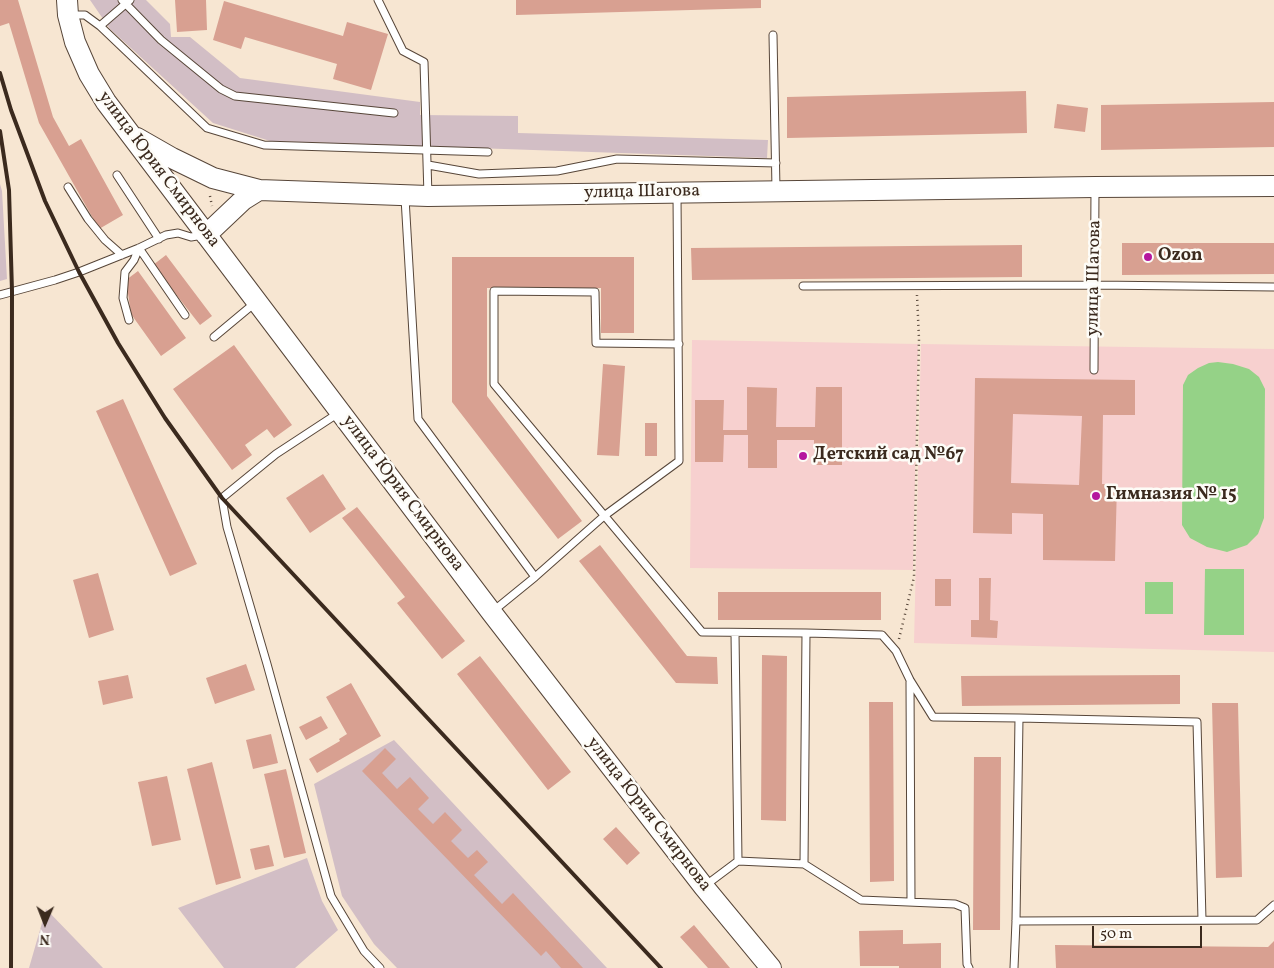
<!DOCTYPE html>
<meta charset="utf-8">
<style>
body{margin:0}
#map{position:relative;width:1274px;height:968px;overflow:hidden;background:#f7e6d2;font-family:Vollkorn,serif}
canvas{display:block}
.north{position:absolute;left:20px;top:898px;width:50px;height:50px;-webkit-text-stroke:4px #fdfcf7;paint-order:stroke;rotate:181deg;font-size:14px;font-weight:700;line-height:20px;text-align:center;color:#3b2a1e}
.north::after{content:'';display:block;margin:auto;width:18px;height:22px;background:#3b2a1e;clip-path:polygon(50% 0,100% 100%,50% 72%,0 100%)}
.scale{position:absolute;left:1092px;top:926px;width:110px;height:22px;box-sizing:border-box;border:2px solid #3b2a1e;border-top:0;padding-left:6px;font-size:15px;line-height:18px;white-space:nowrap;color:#3b2a1e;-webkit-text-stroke:4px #fdfcf7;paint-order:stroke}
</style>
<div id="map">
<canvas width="1274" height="968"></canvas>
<div class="north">N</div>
<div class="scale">50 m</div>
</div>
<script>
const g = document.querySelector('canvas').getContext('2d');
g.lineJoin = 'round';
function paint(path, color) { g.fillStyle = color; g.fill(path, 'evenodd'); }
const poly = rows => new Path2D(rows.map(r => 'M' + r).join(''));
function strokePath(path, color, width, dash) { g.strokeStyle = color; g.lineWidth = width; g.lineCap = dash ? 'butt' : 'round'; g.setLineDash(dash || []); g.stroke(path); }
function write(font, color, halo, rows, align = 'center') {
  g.font = font + ' Vollkorn,serif'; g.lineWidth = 5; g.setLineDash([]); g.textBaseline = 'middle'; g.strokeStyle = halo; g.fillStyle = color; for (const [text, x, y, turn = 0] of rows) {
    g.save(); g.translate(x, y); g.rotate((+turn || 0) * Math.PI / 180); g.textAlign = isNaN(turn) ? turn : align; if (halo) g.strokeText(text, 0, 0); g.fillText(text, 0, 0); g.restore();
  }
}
paint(poly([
 [692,340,918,344,913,570,690,568],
 [921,344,1274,349,1274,652,914,643]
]), '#f7d0cf');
paint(poly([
 [90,0,146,0,170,24,171,37,190,37,240,78,420,102,420,115,518,116,518,133,768,140,767,158,270,141,213,123,110,29],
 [0,184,2,191,7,279,0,281],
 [394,740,607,968,397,968,374,944,342,896,314,784],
 [307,858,322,901,338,930,295,968,224,968,178,908],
 [46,909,103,968,29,968]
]), '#d2bec5');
paint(poly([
 [1218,362,1233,364,1249,369,1259,377,1265,389,1264,518,1258,534,1247,545,1227,552,1207,547,1190,538,1182,525,1183,385,1188,375,1198,368,1209,363],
 [1205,569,1244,569,1244,635,1204,635],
 [1145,582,1173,582,1173,614,1145,614]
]), '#95d287');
paint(poly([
 [0,0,18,0,53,117,69,146,81,139,123,215,99,229,39,123,9,23,0,26],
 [175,0,206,0,207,30,177,32],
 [516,0,761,0,761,8,516,15],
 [224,1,343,36,347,22,388,34,371,90,333,79,337,64,245,37,241,49,213,40],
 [1026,91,1027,133,787,138,787,97],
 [1274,102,1274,147,1101,150,1101,105],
 [1057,104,1088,108,1085,132,1054,128],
 [1122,243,1274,243,1274,274,1122,275],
 [1022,245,1022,277,692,280,691,248],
 [166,255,212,316,200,325,153,265],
 [452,257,634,257,634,333,601,333,601,288,487,288,487,396,582,521,558,539,452,402],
 [138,271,186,338,161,356,131,314,126,280],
 [234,345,292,425,274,438,267,429,245,445,252,455,232,470,173,389],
 [603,364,625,366,619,456,597,455],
 [975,378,1135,380,1135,415,1103,415,1102,484,1117,484,1115,561,1043,560,1043,514,1012,513,1012,534,973,533],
 [1013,414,1082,416,1079,485,1011,483],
 [747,387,777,388,776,427,815,427,816,387,842,387,842,465,814,465,814,440,777,440,777,468,748,468,748,435,724,435,723,462,695,462,695,400,724,400,723,430,747,430],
 [123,399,197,564,170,576,96,411],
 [645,423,657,423,657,456,645,456],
 [323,474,346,509,310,533,286,498],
 [357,507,465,641,442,659,397,603,405,597,342,518],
 [600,545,687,656,717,657,718,684,676,683,579,561],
 [98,573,114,630,89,638,73,580],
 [979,578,991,578,990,620,998,621,997,638,971,637,971,620,979,620],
 [935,579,951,579,951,606,935,606],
 [718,592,881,592,881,620,718,620],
 [762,655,787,656,786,821,761,820],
 [480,656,571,772,548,790,457,674],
 [246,664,255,690,215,704,206,678],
 [128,675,133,698,103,705,98,681],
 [1180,675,1180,704,962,706,961,676],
 [351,683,381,736,317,773,309,759,340,741,339,739,347,734,326,697],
 [869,702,893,702,894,881,870,882],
 [1212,703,1238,703,1242,877,1216,878],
 [321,716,328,728,306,740,299,727],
 [271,734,278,763,253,769,246,740],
 [385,748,396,759,382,773,397,789,410,777,429,798,418,809,433,824,445,812,462,830,451,841,468,858,477,850,488,862,474,875,502,904,513,893,583,968,561,968,546,951,541,956,362,771],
 [974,757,1001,757,1000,930,973,930],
 [212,762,241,878,216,885,187,769],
 [286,769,306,853,284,858,264,774],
 [167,776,181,840,152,846,138,782],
 [616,827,640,853,627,865,603,839],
 [269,845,274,866,255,870,250,849],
 [694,925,730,968,708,968,680,937],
 [903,930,903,944,941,943,941,968,899,968,899,966,860,966,859,931],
 [1274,941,1274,968,1056,968,1055,945,1268,947]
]), '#d8a091');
const lane = poly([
 [122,0,161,40,221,89,235,96,394,113],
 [378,0,403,51,424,62,428,196],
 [71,15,85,15,100,26,207,128,264,145,488,152],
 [100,26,130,0],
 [773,35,776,189],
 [428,165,479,174,557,171,617,159,776,163],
 [117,175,159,239],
 [68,187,88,219,105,240,122,255],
 [405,198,418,419,535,577],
 [139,248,185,315],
 [803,286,1095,285,1274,287],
 [0,295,55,280,79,272,139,248,166,235,178,233,191,237,203,235],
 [129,320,123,298,125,272,134,260,139,248],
 [214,337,256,302],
 [679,344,596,343,595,292,494,291,494,384,702,632,806,633,882,635,896,651,910,680,933,717,1019,718],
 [1094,370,1095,187],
 [340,412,276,454,222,498,227,527,267,664,331,896,364,951,380,968],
 [492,612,535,577,604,516,679,461,677,195],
 [735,633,738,861],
 [910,682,911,901],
 [804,864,806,633],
 [706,885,738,861,804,864,861,900,955,904,965,908,967,964,969,968],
 [1016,921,1257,920,1274,905],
 [1014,968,1016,921,1019,718,1197,722,1202,920]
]);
const secondary = poly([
 [67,0,68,15,75,42,89,74,106,102,492,613,704,887,771,968],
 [137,138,172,158,213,178,259,190,428,196,1095,187,1274,186],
 [206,235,243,200,259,190]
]);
strokePath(lane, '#574639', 9);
strokePath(secondary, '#574639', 22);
strokePath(poly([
 [210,196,212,206],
 [899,639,914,577,919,339,917,295]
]), '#574639', 2.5, [1, 4]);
strokePath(lane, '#fff', 7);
strokePath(secondary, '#fff', 20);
strokePath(poly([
 [0,73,11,110,45,201,79,272,118,343,165,418,222,498,661,968],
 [0,131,9,190,12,291,11,968]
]), '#3b2a1e', 4);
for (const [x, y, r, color] of [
 [1148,257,5,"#b5179e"],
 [803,456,5,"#b5179e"],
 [1096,496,5,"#b5179e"]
]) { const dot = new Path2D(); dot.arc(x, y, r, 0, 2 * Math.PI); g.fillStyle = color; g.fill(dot); strokePath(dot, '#fdfcf7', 2); }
write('18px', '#3b2a1e', '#fdfcf7', [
 ["улица Юрия Смирнова",158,170,53],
 ["улица Шагова",642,193,-1],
 ["улица Шагова",1095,278,-89],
 ["улица Юрия Смирнова",402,494,53],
 ["улица Юрия Смирнова",648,815,52]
]);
write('bold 18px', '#3b2a1e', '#fdfcf7', [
 ["Ozon",1158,257],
 ["Детский сад №67",813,456],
 ["Гимназия № 15",1106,496]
], 'left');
</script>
